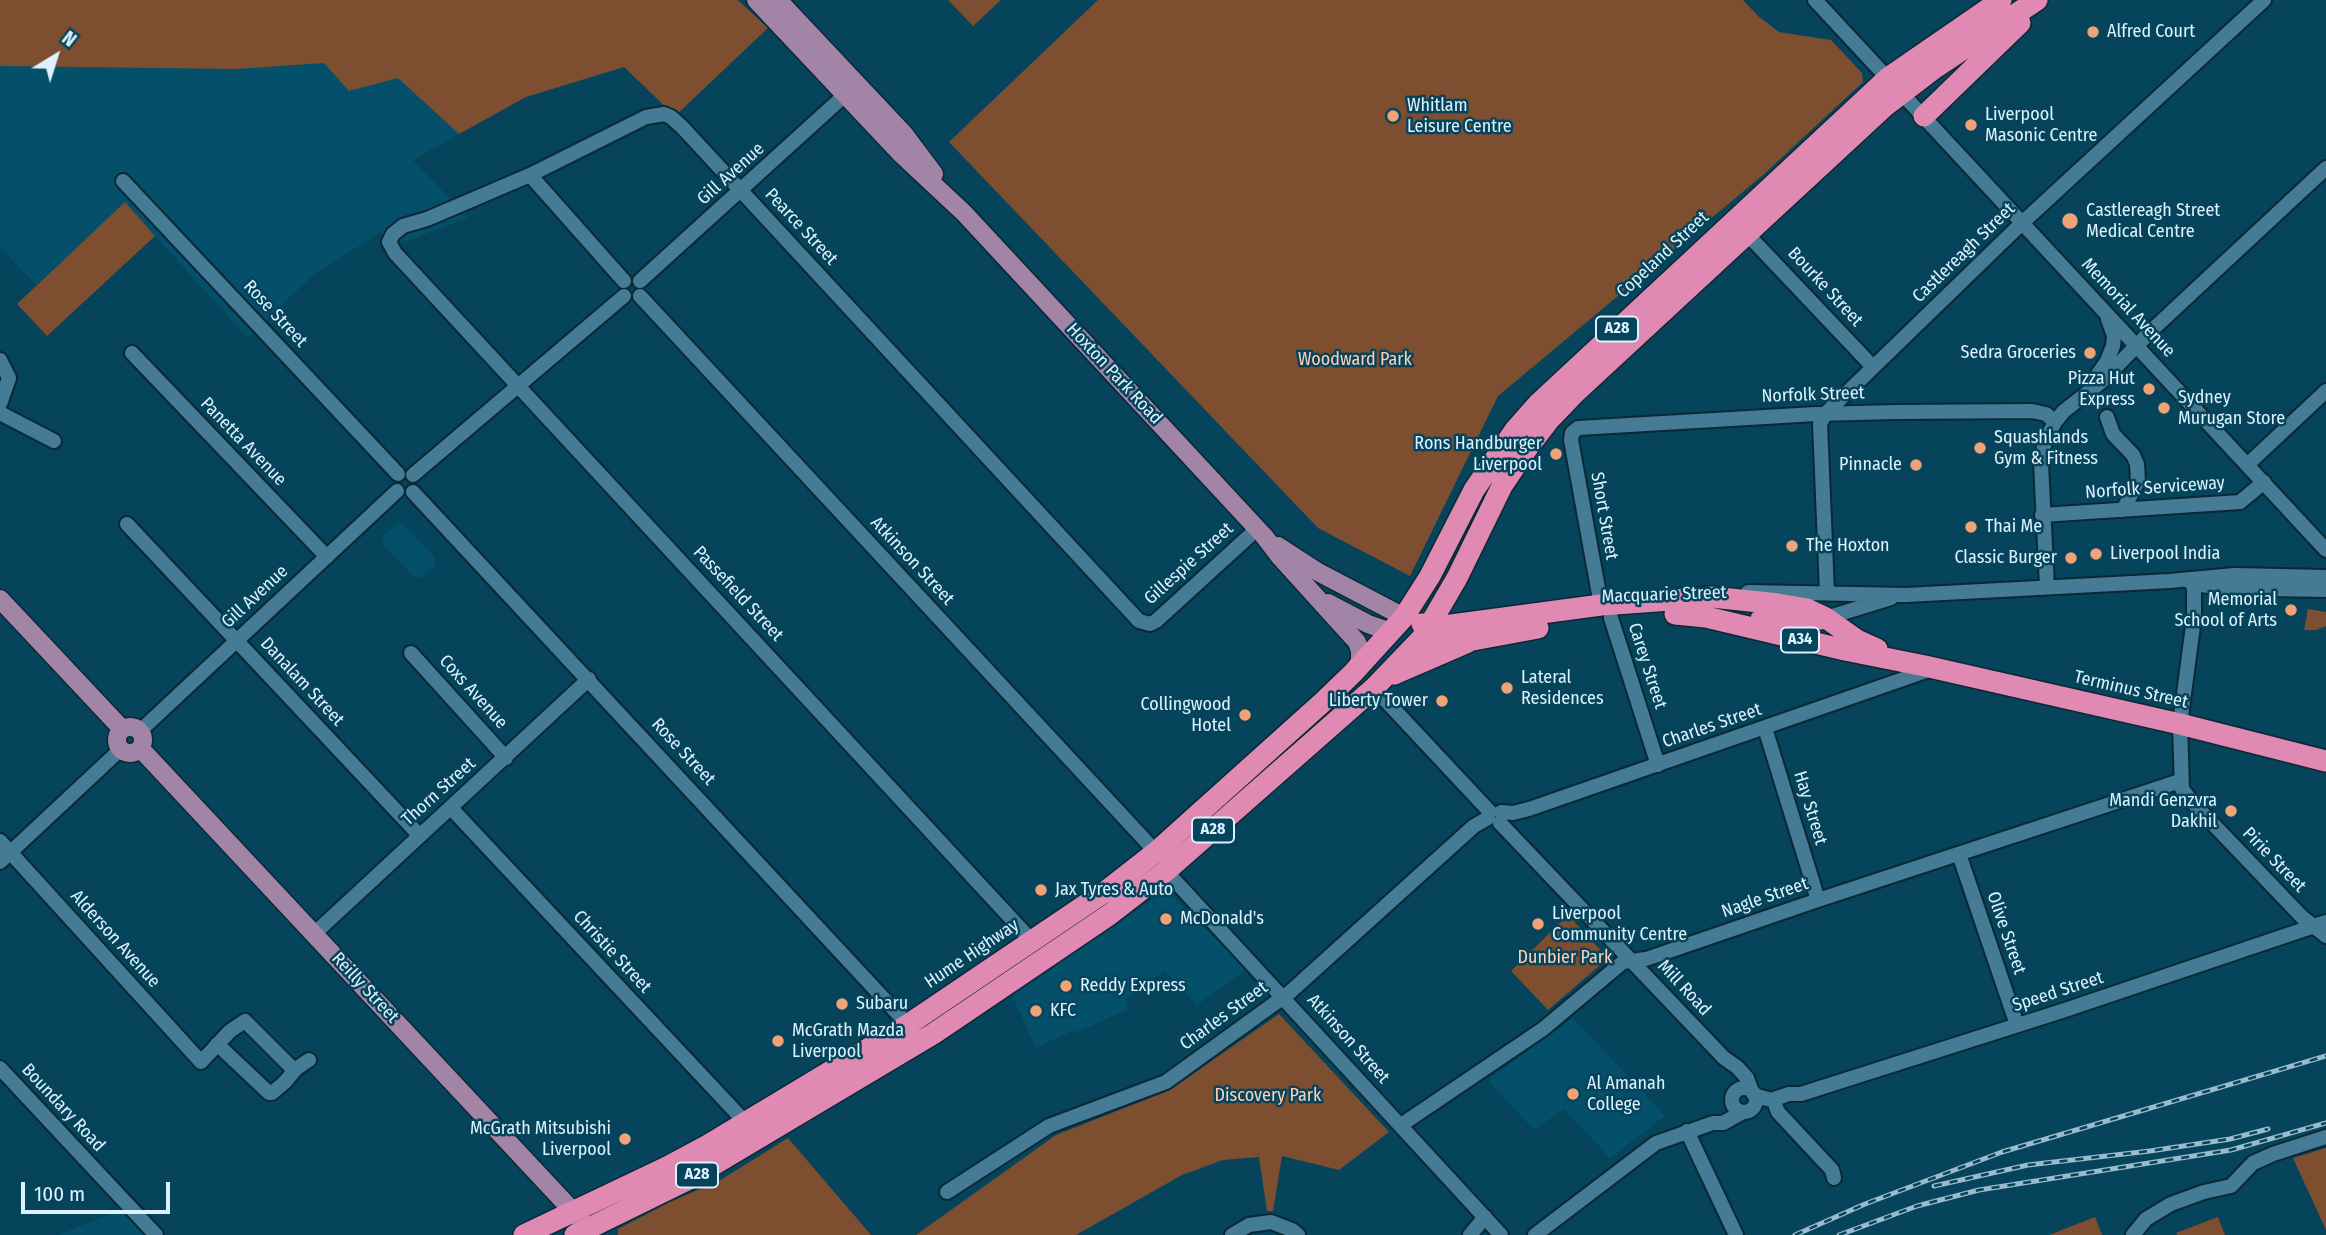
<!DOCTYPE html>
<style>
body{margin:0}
#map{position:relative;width:2326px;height:1235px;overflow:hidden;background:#05445b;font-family:"Fira Sans Condensed",sans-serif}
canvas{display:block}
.north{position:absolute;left:21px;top:21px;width:70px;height:70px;-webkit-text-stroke:5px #05445b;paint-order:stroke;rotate:38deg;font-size:19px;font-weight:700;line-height:28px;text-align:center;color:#dcf2fe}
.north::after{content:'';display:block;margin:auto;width:24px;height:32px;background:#dcf2fe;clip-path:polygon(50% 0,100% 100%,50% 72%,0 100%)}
.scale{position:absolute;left:21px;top:1182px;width:149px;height:32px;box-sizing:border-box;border:4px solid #dcf2fe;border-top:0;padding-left:9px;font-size:21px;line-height:24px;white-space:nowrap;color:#dcf2fe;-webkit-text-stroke:5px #05445b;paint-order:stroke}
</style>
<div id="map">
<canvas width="2326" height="1235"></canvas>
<div class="north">N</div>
<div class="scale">100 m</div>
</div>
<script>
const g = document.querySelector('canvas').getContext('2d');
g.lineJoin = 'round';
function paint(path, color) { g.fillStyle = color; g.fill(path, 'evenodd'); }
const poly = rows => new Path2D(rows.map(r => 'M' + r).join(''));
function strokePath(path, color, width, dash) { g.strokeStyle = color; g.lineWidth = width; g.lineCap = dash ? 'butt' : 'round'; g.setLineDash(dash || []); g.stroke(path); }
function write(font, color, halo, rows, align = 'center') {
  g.font = font + ' "Fira Sans Condensed",sans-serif'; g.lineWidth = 5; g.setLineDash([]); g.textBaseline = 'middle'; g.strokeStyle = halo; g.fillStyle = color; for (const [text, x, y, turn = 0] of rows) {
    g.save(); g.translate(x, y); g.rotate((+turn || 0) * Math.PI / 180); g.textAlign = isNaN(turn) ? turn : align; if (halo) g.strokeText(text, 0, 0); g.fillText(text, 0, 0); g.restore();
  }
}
paint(poly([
 [324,63,349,91,398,78,459,134,413,160,468,218,404,242,380,233,313,275,248,338,125,203,36,285,0,247,0,65],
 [397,523,404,524,435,558,435,565,420,578,414,577,382,543,383,537],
 [1162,893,1169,893,1247,969,1197,1005,1165,971,1125,1000,1128,1009,1076,1033,1074,1030,1036,1048,1012,996],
 [1573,1018,1665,1116,1610,1158,1564,1109,1534,1130,1488,1080],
 [121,1210,145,1235,58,1235]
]), '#04506b');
paint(poly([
 [0,0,738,0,768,28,675,116,624,67,526,97,459,134,398,78,349,91,324,63,237,69,0,66],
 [948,0,1001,0,973,26],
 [1098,0,1743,0,1758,16,1779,32,1831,40,1862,73,1863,82,1763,175,1498,396,1410,576,1318,528,949,142],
 [125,202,155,236,47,336,17,304],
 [2308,609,2326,612,2326,626,2316,630,2304,630],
 [1568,915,1606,956,1605,961,1548,1010,1511,971],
 [1279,1014,1389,1132,1339,1170,1282,1156,1273,1211,1267,1211,1259,1157,1223,1160,1182,1175,1076,1235,916,1235,1056,1135,1170,1090],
 [788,1138,871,1235,618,1235,618,1229,670,1202,719,1181],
 [2326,1148,2326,1230,2293,1158],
 [2095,1217,2102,1235,2049,1235],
 [2218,1217,2225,1235,2177,1235,2176,1233]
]), '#7e4e31');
const minor = poly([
 [1815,0,2326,550],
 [530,175,624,281],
 [123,181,398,474],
 [1748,235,1873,367],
 [640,281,846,94],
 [640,296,1156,852],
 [132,353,327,557],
 [0,360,9,378,0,404],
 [2094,380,2107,361,2113,346,2114,336,2108,319],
 [0,413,54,441],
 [2107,417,2113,434,2133,455,2137,464,2138,481,2123,510],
 [2247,465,2326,391],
 [413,475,624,296],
 [413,492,912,1029],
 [2042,515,2240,502,2264,482],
 [127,524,420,836],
 [2194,579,2194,618,2180,724,2182,789,2193,803,2302,917,2326,936],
 [2191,583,2213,587,2248,586,2269,589,2326,590],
 [2047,587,2041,463,2045,441,2055,422,2064,411,2101,382,2152,330,2326,168],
 [1748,592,1906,595,2170,581,2234,575,2326,577],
 [1827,592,1820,424,1826,413,2022,223,2264,0],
 [1601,605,1571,440,1572,433,1578,428,1816,414,1897,412,2032,411,2046,414,2055,422],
 [1611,618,1658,765],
 [1826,618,1891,598],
 [411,653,506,758],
 [1374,688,1490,812],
 [1765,728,1818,900],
 [140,731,397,491],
 [451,808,746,1123],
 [1501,812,1513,813,1529,809,1932,669],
 [1500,823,1724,1058,1737,1067,1747,1078,1752,1092],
 [0,841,201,1062,230,1031,245,1021,294,1070,309,1060],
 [1959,854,2017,1025],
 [0,862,121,749],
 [1166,871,1501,1235],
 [315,933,589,679],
 [1032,941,395,253,389,242,393,234,403,226,427,219,530,175,646,117,664,114,671,117,683,128,1139,621,1150,624,1156,621,1258,528],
 [217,1044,269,1093,272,1093,285,1082,295,1070],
 [0,1068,156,1235],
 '1732 1100a12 12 0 1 1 24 0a12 12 0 1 1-24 0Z',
 [1754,1095,1771,1100,1789,1094,1801,1094,2062,1011,2326,922],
 [1776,1107,1778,1112,1832,1170,1834,1178],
 [1401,1125,1543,1029,1623,962,1646,959,1818,900,2180,781],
 [1687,1131,1736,1235],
 [947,1192,1049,1126,1166,1082,1289,993,1474,826,1488,818],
 [1232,1235,1249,1225,1271,1222,1292,1230,1298,1235],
 [1470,1235,1485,1217],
 [1535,1235,1656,1143,1713,1123,1723,1123,1743,1112],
 [2133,1235,2146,1219,2171,1204,2204,1192,2231,1186,2253,1163,2273,1154,2326,1137]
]);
const major = poly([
 [756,0,902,155,964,213,1264,536,1280,557,1357,642,1360,651,1360,661,1355,670],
 [778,0,904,134,934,174],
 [1278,546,1318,572,1404,617],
 [0,599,122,729],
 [1328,603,1368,624,1391,632],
 '117 740a13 13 0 1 1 26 0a13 13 0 1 1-26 0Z',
 [140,748,582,1221]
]);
const highway = poly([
 [1924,116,2020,23],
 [1675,614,1706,617,1845,650,1925,666,2180,724,2326,761],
 [1761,619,1790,623,1826,618],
 [1422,624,1444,626,1601,605,1712,597,1778,604,1807,609,1826,618,1857,640,1877,649],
 [1427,638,1473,640,1538,628],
 [1394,674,1468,642],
 [524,1235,667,1167,708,1145,909,1024,1106,891,1156,852,1324,701,1353,673,1404,617,1430,576,1474,490,1515,430,1538,404,1888,78,2001,0],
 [575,1235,693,1177,933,1034,1109,915,1166,871,1374,688,1422,638,1457,578,1502,486,1529,446,1549,420,1576,392,1884,107,1935,68,2037,0]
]);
strokePath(minor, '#0b2835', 18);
strokePath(major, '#0b2835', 21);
strokePath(highway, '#0b2835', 24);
strokePath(minor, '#457b95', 14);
strokePath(major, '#a284a7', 18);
strokePath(highway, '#e08ab3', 21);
const rail = poly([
 [1934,1186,2028,1165,2150,1151,2230,1139,2268,1129],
 [1795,1235,1865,1204,2002,1152,2326,1056],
 [1839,1235,1917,1206,1979,1190,2231,1150,2326,1123]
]);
strokePath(rail, '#99bbcb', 5);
strokePath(rail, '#05445b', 2.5, [8]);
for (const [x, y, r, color] of [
 [2093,32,7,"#efa377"],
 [1393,116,7,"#efa377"],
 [1971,125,7,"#efa377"],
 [2070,221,9,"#efa377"],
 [2090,353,7,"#efa377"],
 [2149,389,7,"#efa377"],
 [2164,408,7,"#efa377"],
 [1980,448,7,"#efa377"],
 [1556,454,7,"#efa377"],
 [1916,465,7,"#efa377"],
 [1971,527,7,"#efa377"],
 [1792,546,7,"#efa377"],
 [2096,554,7,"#efa377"],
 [2071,558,7,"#efa377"],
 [2291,610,7,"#efa377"],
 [1507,688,7,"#efa377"],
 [1442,701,7,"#efa377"],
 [1245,715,7,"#efa377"],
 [2231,811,7,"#efa377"],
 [1041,890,7,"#efa377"],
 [1166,919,7,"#efa377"],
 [1538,924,7,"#efa377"],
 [1066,986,7,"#efa377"],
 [842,1004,7,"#efa377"],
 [1036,1011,7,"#efa377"],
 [778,1041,7,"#efa377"],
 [1573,1094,7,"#efa377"],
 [625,1139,7,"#efa377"]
]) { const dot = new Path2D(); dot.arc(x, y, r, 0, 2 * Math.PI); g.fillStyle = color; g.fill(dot); strokePath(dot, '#05445b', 2.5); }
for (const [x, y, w] of [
 [1617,329,42],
 [1800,640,38],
 [1213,830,42],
 [697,1175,42]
]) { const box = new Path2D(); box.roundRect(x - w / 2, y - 12.5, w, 25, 5); g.fillStyle = '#05445b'; g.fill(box); strokePath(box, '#dcf2fe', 2); }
write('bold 16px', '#dcf2fe', null, [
 ["A28",1617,329],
 ["A34",1800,640],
 ["A28",1213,830],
 ["A28",697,1175]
]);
write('18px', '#dcf2fe', '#05445b', [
 ["Alfred Court",2107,32],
 ["Whitlam",1407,106],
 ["Leisure Centre",1407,127],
 ["Liverpool",1985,115],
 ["Masonic Centre",1985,136],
 ["Castlereagh Street",2086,211],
 ["Medical Centre",2086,232],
 ["Sedra Groceries",2076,353,"right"],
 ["Pizza Hut",2135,379,"right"],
 ["Express",2135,400,"right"],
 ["Sydney",2178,398],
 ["Murugan Store",2178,419],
 ["Squashlands",1994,438],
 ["Gym & Fitness",1994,459],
 ["Rons Handburger",1542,444,"right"],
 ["Liverpool",1542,465,"right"],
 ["Pinnacle",1902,465,"right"],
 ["Thai Me",1985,527],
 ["The Hoxton",1806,546],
 ["Liverpool India",2110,554],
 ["Classic Burger",2057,558,"right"],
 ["Memorial",2277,600,"right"],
 ["School of Arts",2277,621,"right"],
 ["Lateral",1521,678],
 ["Residences",1521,699],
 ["Liberty Tower",1428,701,"right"],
 ["Collingwood",1231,705,"right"],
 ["Hotel",1231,726,"right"],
 ["Mandi Genzvra",2217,801,"right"],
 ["Dakhil",2217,822,"right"],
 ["Jax Tyres & Auto",1055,890],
 ["Liverpool",1552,914],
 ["Community Centre",1552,935],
 ["McDonald's",1180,919],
 ["Reddy Express",1080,986],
 ["Subaru",856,1004],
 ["KFC",1050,1011],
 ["McGrath Mazda",792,1031],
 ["Liverpool",792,1052],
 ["Al Amanah",1587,1084],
 ["College",1587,1105],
 ["McGrath Mitsubishi",611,1129,"right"],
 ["Liverpool",611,1150,"right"]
], 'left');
write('18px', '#dcf2fe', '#05445b', [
 ["Gill Avenue",731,174,-42],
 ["Pearce Street",801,227,47],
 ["Castlereagh Street",1964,253,-44],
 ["Copeland Street",1663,255,-43],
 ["Bourke Street",1825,287,47],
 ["Memorial Avenue",2128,308,47],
 ["Rose Street",275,314,47],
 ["Hoxton Park Road",1114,374,47],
 ["Norfolk Street",1813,395,-2],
 ["Panetta Avenue",243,442,46],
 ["Norfolk Serviceway",2155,488,-4],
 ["Short Street",1604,516,80],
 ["Atkinson Street",912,561,47],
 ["Gillespie Street",1189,564,-42],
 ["Passefield Street",738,594,47],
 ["Macquarie Street",1664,595,-2],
 ["Gill Avenue",255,597,-43],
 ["Carey Street",1647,666,72],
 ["Danalam Street",302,682,47],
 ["Terminus Street",2131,690,13],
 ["Coxs Avenue",473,692,48],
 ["Charles Street",1712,726,-19],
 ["Rose Street",683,752,47],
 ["Thorn Street",439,792,-42],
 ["Hay Street",1810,808,73],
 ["Pirie Street",2274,860,46],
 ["Nagle Street",1765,898,-19],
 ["Olive Street",2006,933,71],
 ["Alderson Avenue",115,939,48],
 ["Christie Street",612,952,47],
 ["Hume Highway",972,954,-34],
 ["Reilly Street",365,988,47],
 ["Mill Road",1684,988,47],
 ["Speed Street",2058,992,-18],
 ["Charles Street",1224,1016,-36],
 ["Atkinson Street",1348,1039,48],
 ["Boundary Road",63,1108,47]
]);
write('18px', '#ffd0b6', '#05445b', [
 ["Woodward Park",1355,360],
 ["Dunbier Park",1565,958],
 ["Discovery Park",1268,1096]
]);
</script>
